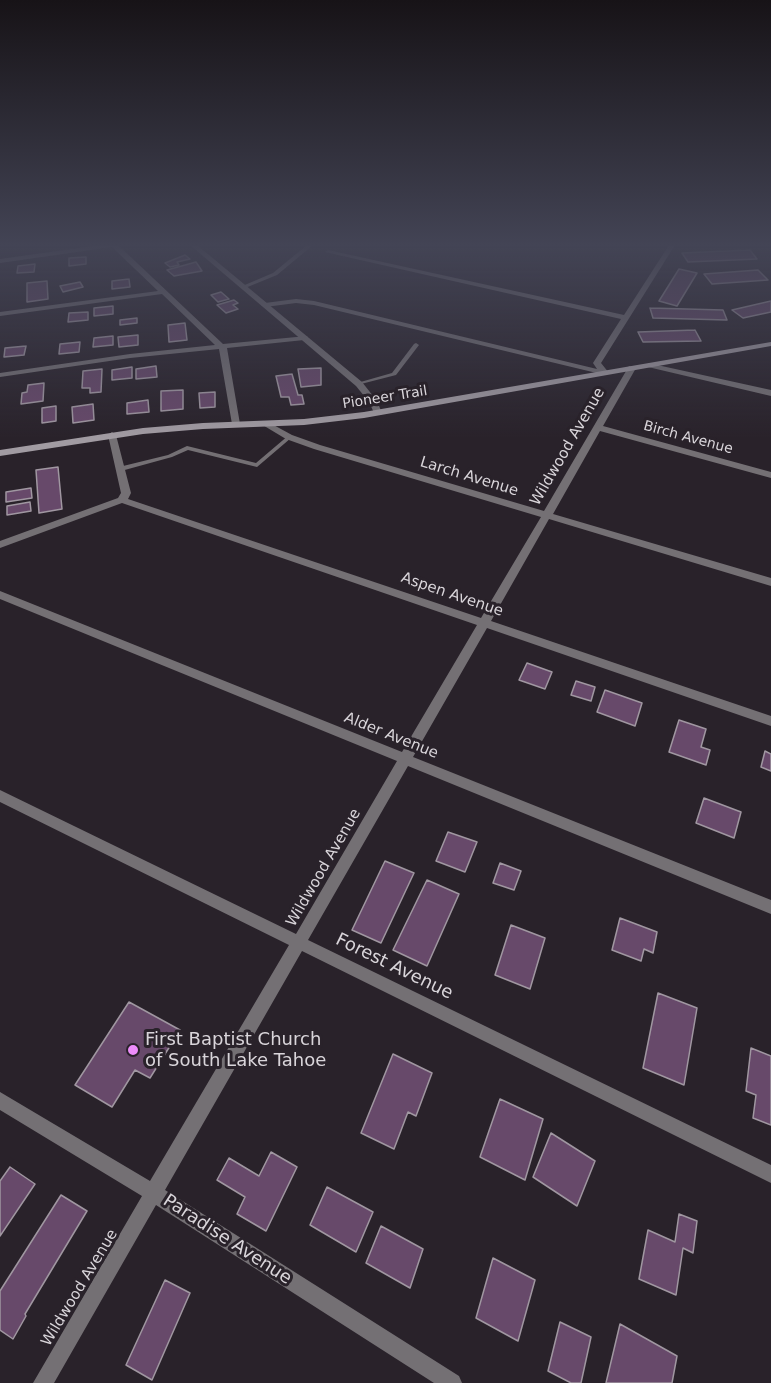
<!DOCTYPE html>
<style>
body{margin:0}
canvas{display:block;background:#29222a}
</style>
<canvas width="771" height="1383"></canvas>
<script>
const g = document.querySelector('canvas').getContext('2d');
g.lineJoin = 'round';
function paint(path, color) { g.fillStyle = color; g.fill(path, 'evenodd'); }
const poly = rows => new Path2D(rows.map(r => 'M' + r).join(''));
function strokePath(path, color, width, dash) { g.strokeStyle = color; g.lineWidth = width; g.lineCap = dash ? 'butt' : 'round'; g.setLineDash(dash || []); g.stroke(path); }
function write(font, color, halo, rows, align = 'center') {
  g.font = font + ' "DejaVu Sans",sans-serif'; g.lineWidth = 6; g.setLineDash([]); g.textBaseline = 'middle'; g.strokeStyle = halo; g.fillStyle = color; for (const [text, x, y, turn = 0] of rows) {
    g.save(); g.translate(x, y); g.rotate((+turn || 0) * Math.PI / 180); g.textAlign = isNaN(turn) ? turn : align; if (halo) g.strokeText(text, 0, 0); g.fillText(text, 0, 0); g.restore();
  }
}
const building = poly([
 [750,250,757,259,688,262,682,253,750,250],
 [185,255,190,259,177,262,179,265,170,267,165,263,185,255],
 [86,257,86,264,69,266,69,258,86,257],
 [196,262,202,271,174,276,167,270,196,262],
 [35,264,34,272,17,273,18,266,35,264],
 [679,269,697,273,677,306,659,301,679,269],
 [758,270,768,280,712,284,704,274,758,270],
 [129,279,130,287,112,289,112,281,129,279],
 [47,281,48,299,27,302,27,283,47,281],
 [80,282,83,287,63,292,60,286,80,282],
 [221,292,229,299,218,302,211,295,221,292],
 [234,300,238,303,233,305,238,309,226,313,217,305,234,300],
 [771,301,771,312,743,318,732,310,771,301],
 [113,306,113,314,94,316,94,308,113,306],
 [650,308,723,310,727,320,653,318,650,308],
 [88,312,88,320,68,322,69,313,88,312],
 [137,318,137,323,120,325,120,320,137,318],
 [185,323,187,340,169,342,168,325,185,323],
 [695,330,701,341,643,342,638,332,695,330],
 [138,335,138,345,119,347,118,337,138,335],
 [113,336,113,345,93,347,94,338,113,336],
 [80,342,79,352,59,354,60,344,80,342],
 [26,346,24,355,4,357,5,348,26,346],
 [156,366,157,377,136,379,136,369,156,366],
 [132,367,132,378,112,380,112,370,132,367],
 [321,368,321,385,301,387,298,369,321,368],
 [102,369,101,392,90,393,90,388,82,388,83,371,102,369],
 [292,374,298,395,302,395,304,404,291,405,289,397,281,397,276,376,292,374],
 [44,383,43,401,21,404,22,393,27,392,28,385,44,383],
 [183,390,183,409,161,411,161,391,183,390],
 [215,392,215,407,200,408,199,393,215,392],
 [148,400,149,412,127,414,127,403,148,400],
 [93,404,94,420,73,423,72,407,93,404],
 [56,406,56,421,42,423,42,408,56,406],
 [58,467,62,509,39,513,36,470,58,467],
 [31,488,32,498,6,502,6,492,31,488],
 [30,502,31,511,7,515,7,506,30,502],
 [527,663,552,672,545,689,519,680,527,663],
 [576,681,595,687,591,701,571,695,576,681],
 [605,690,642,703,635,726,597,712,605,690],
 [679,720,706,729,701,747,710,750,706,765,669,752,679,720],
 [765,751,771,754,771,771,761,767,765,751],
 [704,798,741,812,734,838,696,823,704,798],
 [448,832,477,842,465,872,436,861,448,832],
 [385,861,414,873,381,943,352,930,385,861],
 [500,863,521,871,514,890,493,883,500,863],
 [427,880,459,894,427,966,393,950,427,880],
 [620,918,657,932,653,953,644,949,641,961,612,950,620,918],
 [511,925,545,938,530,989,495,975,511,925],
 [658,993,697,1008,684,1085,643,1068,658,993],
 [129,1002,180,1030,150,1078,135,1070,112,1107,75,1085,129,1002],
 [751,1048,771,1056,771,1125,753,1118,756,1095,746,1091,751,1048],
 [393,1054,432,1073,416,1116,408,1112,394,1149,361,1133,393,1054],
 [500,1099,543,1119,525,1180,480,1157,500,1099],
 [551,1133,595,1161,577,1206,533,1177,551,1133],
 [271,1152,297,1167,266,1231,237,1214,245,1197,217,1180,229,1158,259,1176,271,1152],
 [10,1167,35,1184,0,1236,0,1181,10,1167],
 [327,1187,373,1212,356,1252,310,1225,327,1187],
 [61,1195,87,1211,25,1314,26,1316,13,1339,0,1330,0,1291,61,1195],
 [679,1214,697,1221,693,1253,683,1248,676,1295,639,1279,648,1230,675,1242,679,1214],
 [381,1226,423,1249,410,1288,366,1263,381,1226],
 [493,1258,535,1280,518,1341,476,1318,493,1258],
 [165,1280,190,1293,152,1380,126,1365,165,1280],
 [560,1322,591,1337,581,1383,571,1383,548,1371,560,1322],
 [620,1324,677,1356,672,1383,606,1383,620,1324]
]);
paint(building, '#67496a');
strokePath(building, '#a097a1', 1.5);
paint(poly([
 [307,245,313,245,277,275,245,288,240,287,273,273,307,245],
 [416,343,419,345,396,375,357,385,357,383,392,373,414,344,416,343],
 [289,435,291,436,291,438,257,467,188,450,172,457,121,471,117,469,119,467,168,455,187,446,256,463,289,435]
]), '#747074');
paint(poly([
 [100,245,118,245,223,344,307,336,308,338,304,340,227,348,240,424,239,426,236,427,232,424,219,349,130,358,0,377,0,373,130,354,215,345,162,294,0,316,0,312,158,291,112,247,0,263,0,259,100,245],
 [669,245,675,245,601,363,609,373,605,375,314,305,296,303,265,307,261,305,265,303,296,299,314,301,597,369,593,363,621,319,325,252,328,250,624,315,669,245],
 [629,366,636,368,603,426,771,472,771,478,600,431,553,514,771,578,771,586,549,519,491,621,771,716,771,726,487,628,413,757,771,900,771,914,408,766,308,940,771,1165,771,1183,302,951,165,1190,459,1376,462,1383,434,1383,156,1205,54,1383,33,1383,142,1196,0,1110,0,1092,150,1181,289,945,0,802,0,790,296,934,397,761,0,599,0,591,402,752,477,625,122,503,0,548,0,541,118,498,121,493,108,435,112,432,116,435,131,493,128,499,481,618,541,517,314,449,286,439,261,424,265,421,268,422,292,435,320,445,544,511,629,366]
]), '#747074');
paint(poly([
 [190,245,197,245,362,382,377,401,382,413,381,415,375,415,369,402,356,386,190,245],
 [648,363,771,390,771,396,648,367,648,363]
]), '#747074');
paint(poly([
 [771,342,771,346,364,418,304,425,203,429,143,434,0,456,0,450,143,428,203,423,304,419,364,412,771,342]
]), '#a19ba2');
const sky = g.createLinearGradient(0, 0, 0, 438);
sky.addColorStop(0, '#171317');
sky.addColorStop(0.56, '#434455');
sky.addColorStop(1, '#43445500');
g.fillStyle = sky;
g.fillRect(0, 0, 771, 438);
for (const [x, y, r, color] of [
 [133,1050,6,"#ed8cfa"]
]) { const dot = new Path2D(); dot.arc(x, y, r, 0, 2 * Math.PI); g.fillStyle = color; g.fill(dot); strokePath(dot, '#29222a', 2); }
write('14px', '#d9d5da', '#29222a', [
 ["Pioneer Trail",385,398,-9],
 ["Birch Avenue",688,438,15]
]);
write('15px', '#d9d5da', '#29222a', [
 ["Wildwood Avenue",568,447,-60],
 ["Larch Avenue",469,477,17],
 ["Aspen Avenue",452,595,19],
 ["Alder Avenue",391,736,22],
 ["Wildwood Avenue",324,868,-60],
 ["Wildwood Avenue",80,1288,-59]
]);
write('18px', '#d9d5da', '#29222a', [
 ["Forest Avenue",394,967,26],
 ["Paradise Avenue",227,1240,33]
]);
write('18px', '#d9d5da', '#29222a', [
 ["First Baptist Church",145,1040],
 ["of South Lake Tahoe",145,1061]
], 'left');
</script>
